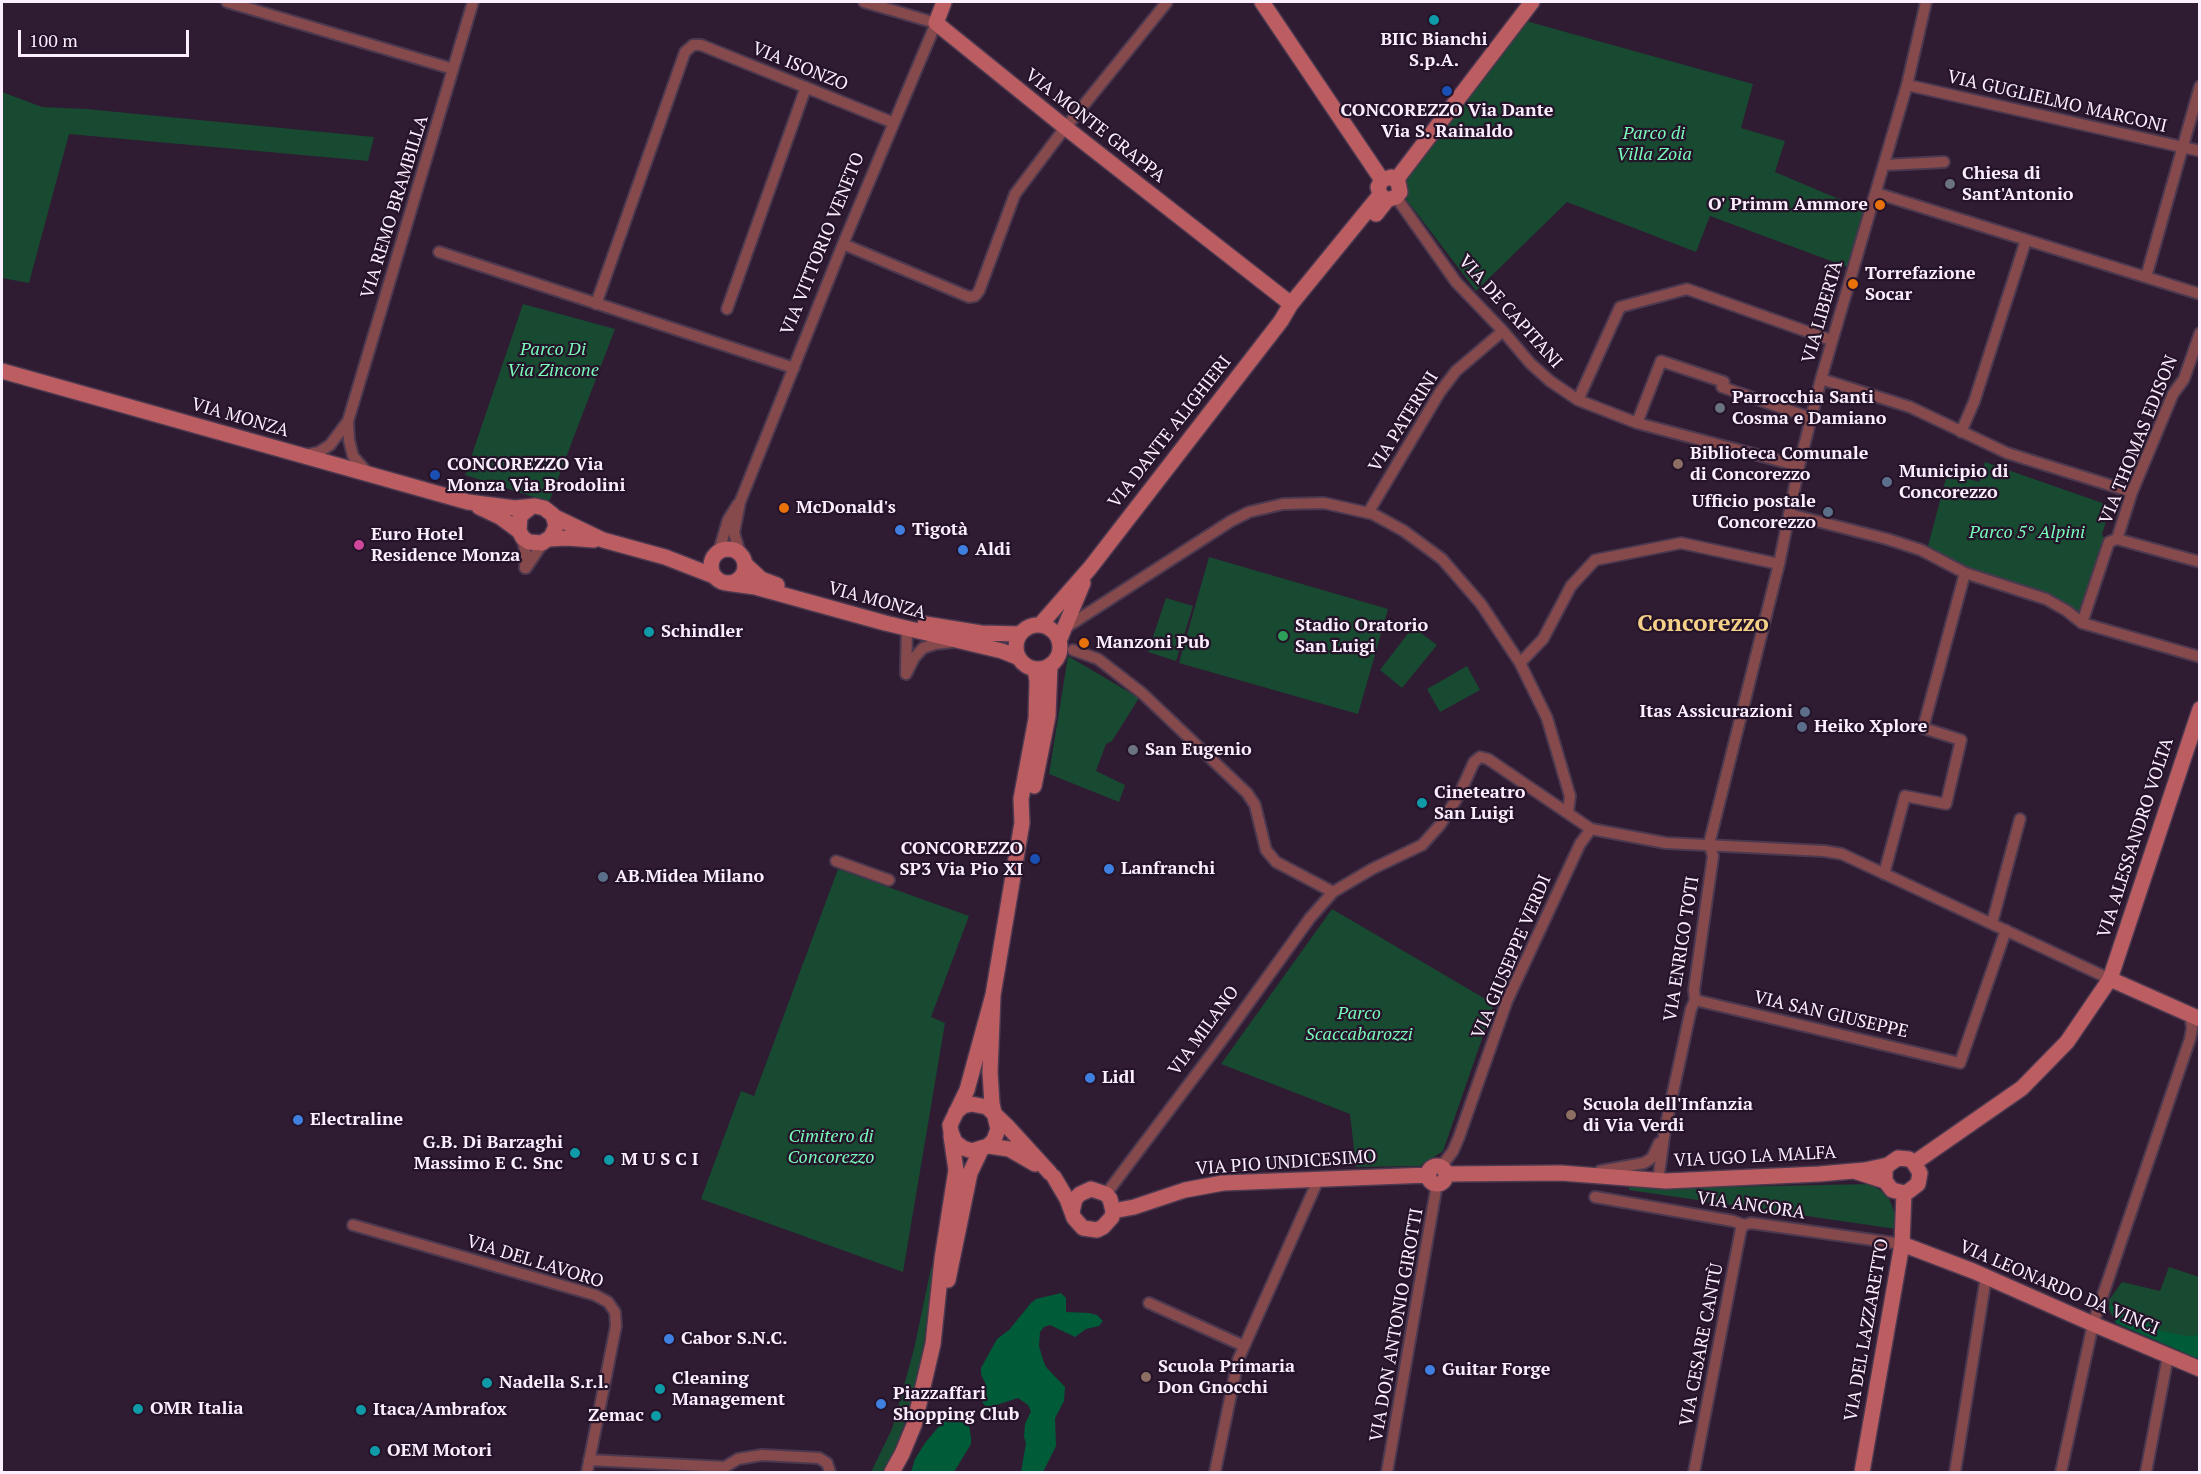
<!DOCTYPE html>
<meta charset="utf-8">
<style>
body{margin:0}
#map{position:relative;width:2201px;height:1474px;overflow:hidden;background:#2f1c33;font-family:"PT Serif",serif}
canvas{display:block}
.frame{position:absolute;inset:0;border:3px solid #fbeefe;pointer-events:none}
.scale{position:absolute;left:18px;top:30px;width:171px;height:27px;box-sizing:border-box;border:3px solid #fbeefe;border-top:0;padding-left:8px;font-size:18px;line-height:21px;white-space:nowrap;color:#fbeefe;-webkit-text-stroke:4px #251329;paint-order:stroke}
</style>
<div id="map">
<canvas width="2201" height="1474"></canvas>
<div class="frame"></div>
<div class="scale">100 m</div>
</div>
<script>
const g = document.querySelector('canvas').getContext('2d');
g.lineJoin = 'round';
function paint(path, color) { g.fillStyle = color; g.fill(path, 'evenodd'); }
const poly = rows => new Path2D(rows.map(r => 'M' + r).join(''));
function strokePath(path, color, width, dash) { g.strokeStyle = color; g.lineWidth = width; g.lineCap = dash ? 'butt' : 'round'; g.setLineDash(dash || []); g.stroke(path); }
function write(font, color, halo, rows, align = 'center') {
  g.font = font + ' "PT Serif",serif'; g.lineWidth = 4.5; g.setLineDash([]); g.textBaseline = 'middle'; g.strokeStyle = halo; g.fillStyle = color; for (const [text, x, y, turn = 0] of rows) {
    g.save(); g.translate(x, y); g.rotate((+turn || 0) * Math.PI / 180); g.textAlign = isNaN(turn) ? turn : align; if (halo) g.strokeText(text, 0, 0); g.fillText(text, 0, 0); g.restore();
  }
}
paint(poly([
 [1526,21,1753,84,1741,128,1785,141,1775,172,1867,211,1850,268,1710,216,1696,252,1567,202,1476,291,1406,199,1406,178],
 [2,92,42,107,86,109,374,137,368,161,69,134,29,283,2,278],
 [523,304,615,329,549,502,465,475],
 [1985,462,2111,506,2102,534,2105,540,2083,613,2046,596,1964,568,1928,546,1946,478,1951,479,1952,474,1979,482],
 [1209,557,1388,609,1358,714,1179,663],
 [1166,598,1193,606,1176,661,1148,652],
 [1413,627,1437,645,1402,688,1380,670],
 [1068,656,1139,698,1112,741,1106,744,1096,771,1125,785,1119,802,1049,774],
 [1467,666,1480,690,1440,712,1427,689],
 [838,869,969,916,931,1017,945,1023,903,1272,701,1199,741,1091,754,1096],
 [1332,909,1494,1004,1443,1151,1420,1166,1356,1167,1350,1114,1221,1064],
 [1871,1184,1888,1196,1897,1219,1896,1229,1629,1190,1629,1186,1721,1187],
 [934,1265,921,1364,907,1417,892,1456,882,1472,871,1472,892,1429,914,1349,931,1268],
 [2169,1267,2199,1277,2199,1359,2116,1323,2109,1310,2109,1300,2122,1282,2160,1291]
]), '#184931');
paint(poly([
 [1061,1293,1066,1298,1066,1312,1089,1313,1097,1315,1103,1321,1099,1326,1086,1329,1075,1337,1050,1325,1044,1327,1040,1332,1039,1346,1043,1360,1046,1367,1065,1387,1064,1401,1055,1418,1056,1446,1043,1472,1021,1472,1026,1443,1024,1437,1025,1424,1031,1411,1028,1405,1018,1398,987,1408,983,1403,981,1397,986,1385,981,1374,981,1368,997,1339,1009,1330,1031,1303,1036,1299],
 [2109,1305,2130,1311,2145,1322,2162,1331,2186,1336,2199,1335,2199,1359,2116,1323],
 [952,1416,959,1416,965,1420,969,1425,971,1438,971,1444,954,1472,911,1472,915,1459,925,1443,946,1418]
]), '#005b38');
const street = poly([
 [227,2,453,69],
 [1907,85,2200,151],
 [1884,165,1944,162],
 [1876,193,2200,294],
 [1396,197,1456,282,1503,331,1530,363,1550,381,1578,400,1637,423,1799,466],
 [843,244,969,297,975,296,979,291,1015,194,1058,137,1167,2],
 [439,252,794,368],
 [2146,277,2200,86],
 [596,304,685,52,693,45,701,45,894,123],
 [727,309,806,87],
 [1821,379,1910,407,2007,453,2132,492],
 [1578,400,1620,307,1687,289,1831,340],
 [348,422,349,440,353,456,367,472],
 [1637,423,1661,361,1724,382,1722,387,1811,418],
 [1961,432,1974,402,2026,240],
 [305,455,319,452,330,445,348,421,473,2],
 [1368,513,1440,392,1456,371,1503,331],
 [1789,514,1887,539,1921,550,1965,573,2046,599,2067,611,2082,623,2200,657],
 [522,536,526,556,525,568],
 [2117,539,2200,562],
 [719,551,728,520,738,504],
 [740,553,734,533,740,502,843,244,936,23,864,2],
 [526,568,543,543],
 [2082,623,2109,542,2117,539,2132,492,2173,394,2184,379,2200,333],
 [1065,628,1231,521,1249,512,1283,504,1324,503,1373,514,1404,531,1442,559,1481,604,1520,663,1547,718,1570,796,1568,812],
 [1073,650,1098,659,1142,693,1247,793,1255,805,1266,850,1276,862,1333,892],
 [1520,663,1543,639,1571,586,1595,560,1681,543,1779,564],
 [906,671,907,629],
 [906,674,914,658,923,648,935,644,953,642],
 [1709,844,1779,564,1799,466,1821,379,1907,85,1926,2],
 [836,861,889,880],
 [1884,874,1905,796,1946,804,1961,740,1923,728,1965,573],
 [1992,923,2020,819],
 [1695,1000,1960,1063,2006,930],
 [1441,1167,1453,1151,1459,1137,1507,1001,1580,844,1591,829],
 [1600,1171,1644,1163,1652,1158,1659,1143],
 [1658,1181,1665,1129,1691,1009,1695,1000,1694,990,1713,856,1709,844],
 [1106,1194,1225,1036,1310,918,1333,892,1372,869,1422,845,1440,825,1459,795,1474,762,1480,757,1488,759,1591,829,1666,843,1824,851,1842,854,2110,979],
 [1595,1197,1733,1221,1744,1225,1751,1223,1902,1244],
 [353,1225,595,1295,608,1302,615,1312,616,1326,587,1472],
 [1149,1303,1244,1346],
 [589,1460,725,1467,738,1459,762,1455,819,1458,827,1463,830,1472],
 [1215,1472,1238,1360,1319,1178],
 [1387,1472,1437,1184],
 [1694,1472,1741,1229,1744,1225],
 [1955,1472,1986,1277],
 [2061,1472,2093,1324,2190,1039,2192,1028,2190,1015],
 [2146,1472,2168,1356]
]);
const secondary = poly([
 [944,2,936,23,1066,128,1291,304],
 [1262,2,1382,180],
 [1396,180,1532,2],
 [1376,214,1387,200,1396,197,1400,192,1398,182,1391,177,1382,180,1378,187,1380,195,1386,199],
 [2,371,468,502,515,508,535,506,544,508,553,515,556,526,551,537,542,543,529,542,523,538,519,531,520,516,531,507],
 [479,507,500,517,519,531],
 [553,516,603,540,665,557,714,576],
 [549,539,567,538,594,540],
 '711 566a17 17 0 1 1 34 0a17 17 0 1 1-34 0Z',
 [745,564,761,579,777,585],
 [726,583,755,587,885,623,1002,651,1017,657],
 [925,624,981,633,1020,634],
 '1016 647a22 22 0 1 1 44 0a22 22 0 1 1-44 0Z',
 [1040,625,1090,568,1281,321,1291,304,1380,195],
 [1059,641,1083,583],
 [1034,786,1048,716,1050,665],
 [2110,979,2200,1019],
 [993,995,990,1072,992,1104,998,1129,994,1140,988,1146,972,1151,963,1148,955,1142,951,1132,950,1125,967,1090,993,995,1022,823,1021,799,1036,719,1037,681,1035,669],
 [956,1112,963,1106,971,1104,987,1107,1008,1127,1050,1173],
 [989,1146,1009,1149,1035,1164],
 [1914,1163,2022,1088,2067,1042,2110,979,2200,709],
 '1428 1175a9 9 0 1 1 18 0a9 9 0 1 1-18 0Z',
 [1857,1172,1885,1181,1892,1190,1904,1193,1909,1191,1918,1184,1920,1173,1914,1163,1909,1159,1898,1158,1888,1165,1885,1170,1885,1181],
 [1446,1174,1561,1173,1666,1181,1819,1174,1865,1170,1888,1165],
 [1054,1177,1067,1199,1074,1218,1083,1228,1097,1230,1103,1227,1112,1217,1113,1211,1110,1199,1106,1194,1091,1189,1080,1194,1075,1199,1072,1212],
 [1113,1211,1134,1207,1185,1190,1223,1183,1429,1175],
 [1902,1244,1973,1271,2093,1324,2200,1369],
 [948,1280,970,1173,981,1150],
 [892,1472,902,1454,914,1425,933,1344,942,1259,956,1170,951,1136],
 [1862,1472,1902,1244,1904,1193]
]);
strokePath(street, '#4c394f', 14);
strokePath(secondary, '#4c394f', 18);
strokePath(street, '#864a4c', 10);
strokePath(secondary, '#bc5d62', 15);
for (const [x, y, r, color] of [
 [1434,20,6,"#0f9aa8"],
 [1447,91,6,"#1a4fb4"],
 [1950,184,6,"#6b7280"],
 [1880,205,6,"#e8710a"],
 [1853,284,6,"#e8710a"],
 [1720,408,6,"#6b7280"],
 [1678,464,6,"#8d6e63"],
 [435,475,6,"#1a4fb4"],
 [1887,482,6,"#5c6f8a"],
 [784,508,6,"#e8710a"],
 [1828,512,6,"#5c6f8a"],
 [900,530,6,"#3f7fe0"],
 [359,545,6,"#d1479c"],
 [963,550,6,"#3f7fe0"],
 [649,632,6,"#0f9aa8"],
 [1283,636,6,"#2e9e5b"],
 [1084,643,6,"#e8710a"],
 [1805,712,6,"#5c6f8a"],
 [1802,727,6,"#5c6f8a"],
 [1133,750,6,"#6b7280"],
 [1422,803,6,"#0f9aa8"],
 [1035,859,6,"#1a4fb4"],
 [1109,869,6,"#3f7fe0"],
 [603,877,6,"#5c6f8a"],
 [1090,1078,6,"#3f7fe0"],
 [1571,1115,6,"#8d6e63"],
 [298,1120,6,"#3f7fe0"],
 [575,1153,6,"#0f9aa8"],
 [609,1160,6,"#0f9aa8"],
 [669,1339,6,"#3f7fe0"],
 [1430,1370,6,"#3f7fe0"],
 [1146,1377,6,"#8d6e63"],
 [487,1383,6,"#0f9aa8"],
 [660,1389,6,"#0f9aa8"],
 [881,1404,6,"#3f7fe0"],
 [138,1409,6,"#0f9aa8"],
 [361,1410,6,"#0f9aa8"],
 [656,1416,6,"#0f9aa8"],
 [375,1451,6,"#0f9aa8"]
]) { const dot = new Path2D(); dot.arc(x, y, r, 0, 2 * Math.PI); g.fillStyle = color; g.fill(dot); strokePath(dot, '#251329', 2); }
write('bold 18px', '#fbeefe', '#251329', [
 ["BIIC Bianchi",1434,40,"center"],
 ["S.p.A.",1434,61,"center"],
 ["CONCOREZZO Via Dante",1447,111,"center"],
 ["Via S. Rainaldo",1447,132,"center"],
 ["Chiesa di",1962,174],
 ["Sant'Antonio",1962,195],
 ["O' Primm Ammore",1868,205,"right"],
 ["Torrefazione",1865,274],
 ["Socar",1865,295],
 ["Parrocchia Santi",1732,398],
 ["Cosma e Damiano",1732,419],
 ["Biblioteca Comunale",1690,454],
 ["di Concorezzo",1690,475],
 ["CONCOREZZO Via",447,465],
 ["Monza Via Brodolini",447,486],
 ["Municipio di",1899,472],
 ["Concorezzo",1899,493],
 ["Ufficio postale",1816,502,"right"],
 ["Concorezzo",1816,523,"right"],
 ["McDonald's",796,508],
 ["Tigotà",912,530],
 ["Euro Hotel",371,535],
 ["Residence Monza",371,556],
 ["Aldi",975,550],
 ["Stadio Oratorio",1295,626],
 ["San Luigi",1295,647],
 ["Schindler",661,632],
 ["Manzoni Pub",1096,643],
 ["Itas Assicurazioni",1793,712,"right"],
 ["Heiko Xplore",1814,727],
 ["San Eugenio",1145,750],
 ["Cineteatro",1434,793],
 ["San Luigi",1434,814],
 ["CONCOREZZO",1023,849,"right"],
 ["SP3 Via Pio XI",1023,870,"right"],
 ["Lanfranchi",1121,869],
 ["AB.Midea Milano",615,877],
 ["Lidl",1102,1078],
 ["Scuola dell'Infanzia",1583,1105],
 ["di Via Verdi",1583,1126],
 ["Electraline",310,1120],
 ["G.B. Di Barzaghi",563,1143,"right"],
 ["Massimo E C. Snc",563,1164,"right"],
 ["M U S C I",621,1160],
 ["Cabor S.N.C.",681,1339],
 ["Scuola Primaria",1158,1367],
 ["Don Gnocchi",1158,1388],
 ["Guitar Forge",1442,1370],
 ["Cleaning",672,1379],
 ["Management",672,1400],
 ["Nadella S.r.l.",499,1383],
 ["Piazzaffari",893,1394],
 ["Shopping Club",893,1415],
 ["OMR Italia",150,1409],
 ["Itaca/Ambrafox",373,1410],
 ["Zemac",644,1416,"right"],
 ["OEM Motori",387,1451]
], 'left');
write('18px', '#fbeefe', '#251329', [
 ["VIA ISONZO",800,67,22],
 ["VIA GUGLIELMO MARCONI",2057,102,13],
 ["VIA MONTE GRAPPA",1095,126,38],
 ["VIA REMO BRAMBILLA",395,207,-73],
 ["VIA VITTORIO VENETO",823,244,-68],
 ["VIA DE CAPITANI",1510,312,48],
 ["VIA LIBERTÀ",1823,312,-74],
 ["VIA MONZA",240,418,16],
 ["VIA PATERINI",1404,422,-58],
 ["VIA DANTE ALIGHIERI",1170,432,-52],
 ["VIA THOMAS EDISON",2139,440,-68],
 ["VIA MONZA",877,601,15],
 ["VIA ALESSANDRO VOLTA",2136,838,-72],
 ["VIA ENRICO TOTI",1682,949,-81],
 ["VIA GIUSEPPE VERDI",1512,957,-67],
 ["VIA SAN GIUSEPPE",1831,1015,13],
 ["VIA MILANO",1204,1031,-54],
 ["VIA UGO LA MALFA",1755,1157,-3],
 ["VIA PIO UNDICESIMO",1286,1163,-4],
 ["VIA ANCORA",1751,1206,8],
 ["VIA DEL LAVORO",535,1262,17],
 ["VIA LEONARDO DA VINCI",2059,1288,23],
 ["VIA DON ANTONIO GIROTTI",1397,1325,-80],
 ["VIA DEL LAZZARETTO",1867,1330,-80],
 ["VIA CESARE CANTÙ",1702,1345,-79]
]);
write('italic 18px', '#79fbba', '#251329', [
 ["Parco di",1654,134],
 ["Villa Zoia",1654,155],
 ["Parco Di",553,350],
 ["Via Zincone",553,371],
 ["Parco 5° Alpini",2027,533],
 ["Parco",1359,1014],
 ["Scaccabarozzi",1359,1035],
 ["Cimitero di",831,1137],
 ["Concorezzo",831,1158]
]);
write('bold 24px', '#f5d188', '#251329', [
 ["Concorezzo",1703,624]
]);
</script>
